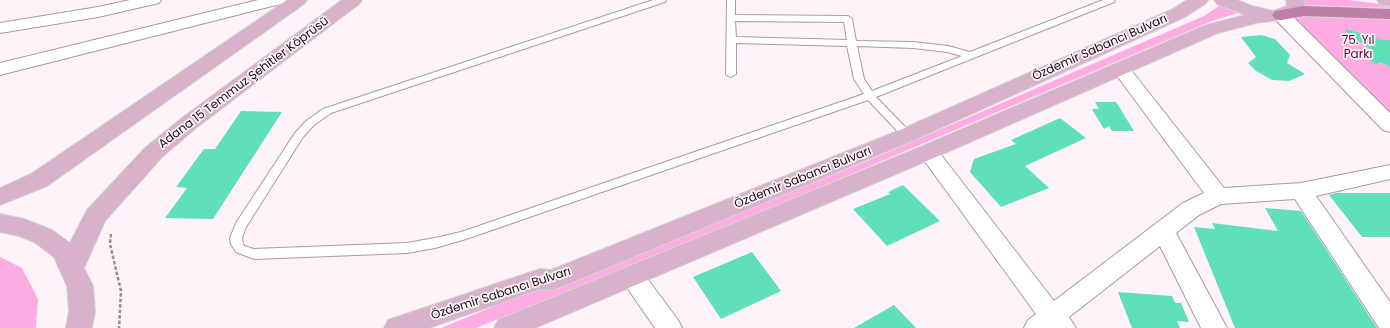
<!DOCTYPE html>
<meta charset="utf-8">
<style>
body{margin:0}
canvas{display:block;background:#fdf3f9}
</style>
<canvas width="1390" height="328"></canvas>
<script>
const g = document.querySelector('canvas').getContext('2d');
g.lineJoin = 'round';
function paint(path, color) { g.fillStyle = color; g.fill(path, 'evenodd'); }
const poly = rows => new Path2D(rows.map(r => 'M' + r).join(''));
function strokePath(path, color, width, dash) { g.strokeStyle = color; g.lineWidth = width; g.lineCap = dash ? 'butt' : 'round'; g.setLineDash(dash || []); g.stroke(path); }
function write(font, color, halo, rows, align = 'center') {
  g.font = font + ' Poppins,sans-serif'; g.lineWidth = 3.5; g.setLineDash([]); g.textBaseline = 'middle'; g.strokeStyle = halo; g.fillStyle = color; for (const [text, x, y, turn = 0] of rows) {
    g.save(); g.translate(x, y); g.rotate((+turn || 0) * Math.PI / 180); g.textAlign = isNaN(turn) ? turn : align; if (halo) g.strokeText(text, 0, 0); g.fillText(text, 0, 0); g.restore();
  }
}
paint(poly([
 [1303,0,1348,0,1390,5,1390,8,1304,5],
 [1222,4,1241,12,1212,21,698,239,476,328,441,328,545,285,697,230,867,161,1204,16],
 [1281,15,1390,15,1390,125],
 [0,257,22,268,38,299,36,328,0,328]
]), '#fface2');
paint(poly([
 [1346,29,1383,40,1390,40,1390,67,1381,62,1376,64,1367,59,1371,50,1345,31],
 [1261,35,1275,39,1290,55,1287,63,1305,74,1289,81,1272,80,1256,71,1248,63,1256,57,1241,37],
 [1095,102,1116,102,1134,131,1112,131,1109,126,1104,129,1092,109,1099,109],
 [241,111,282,112,213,219,165,218,187,188,176,187,204,149,215,149],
 [1060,118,1086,138,1025,166,1049,188,1001,207,970,172,974,159,1016,144,1011,140],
 [903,185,940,221,887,246,853,209,890,194,888,192],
 [1336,193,1390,193,1390,237,1362,237,1329,195],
 [1265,208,1301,211,1377,328,1235,328,1194,227,1215,229,1212,223,1278,231],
 [752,252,781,291,721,319,693,277],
 [1118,292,1172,296,1175,303,1181,303,1189,322,1177,321,1180,328,1132,328],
 [894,305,916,328,854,328]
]), '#5fdfba');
const lane = poly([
 [653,0,666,0,665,2,331,113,314,125,303,137,246,227,242,238,243,243,244,246,254,249,407,243,435,238,461,232,864,94,854,79,847,46,736,43,736,74,731,77,728,76,726,74,727,0,735,0,735,15,848,16,852,19,856,41,913,42,948,46,970,52,1103,0,1115,0,1114,2,876,97,911,133,912,135,911,137,903,137,868,100,466,239,435,248,407,253,254,259,236,252,231,244,230,238,236,223,295,133,306,121,323,109,653,0],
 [735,21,844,22,847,40,736,37,735,21],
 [857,46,913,48,947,52,962,56,872,91,864,79,857,46]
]);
const street = poly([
 [130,0,161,0,159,3,98,17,0,33,0,23,98,7,130,0],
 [258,0,286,0,284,3,0,75,0,63,258,0],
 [1281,10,1287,11,1390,113,1390,132,1383,130,1275,19,1273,15,1275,11,1281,10],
 [1121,63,1127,65,1224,188,1301,183,1390,165,1390,179,1316,196,1390,302,1390,328,1379,328,1295,199,1221,204,1199,215,1176,233,1227,328,1201,328,1160,246,1069,317,1076,328,1024,328,1028,320,1036,314,918,152,921,147,928,145,935,147,1054,301,1183,203,1204,193,1112,69,1115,65,1121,63],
 [631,266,640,269,678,320,682,328,655,328,619,276,622,269,631,266]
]);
const primary = poly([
 [287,0,307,0,304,4,47,186,0,205,0,188,31,174,287,0],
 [342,0,362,0,359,4,196,128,162,157,105,221,84,268,93,286,95,311,92,328,66,328,69,311,67,286,54,257,34,242,19,236,0,232,0,214,24,219,52,230,70,243,87,210,146,147,182,118,342,0],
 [1187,0,1208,0,1205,4,1185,17,914,140,561,287,552,290,540,289,429,328,384,328,388,320,540,269,551,270,900,130,1173,9,1187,0],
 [1214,0,1237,0,1252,6,1273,11,1287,6,1286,0,1304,0,1305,8,1302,12,1287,19,1256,23,1218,33,936,157,535,328,494,328,498,320,920,147,1206,25,1245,15,1217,4,1214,0],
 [1377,0,1390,0,1390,6,1380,4,1377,0]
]);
const highway = poly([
 [1304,6,1390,9,1390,19,1304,16,1281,20,1275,19,1272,15,1275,11,1304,6]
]);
strokePath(lane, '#ad97a5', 2);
strokePath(street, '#ad97a5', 2);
strokePath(primary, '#d5d4d5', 2);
strokePath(highway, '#d5d4d5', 2);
strokePath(poly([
 [111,234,110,244,121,291,119,328]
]), '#968d93', 2.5, [3.5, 2]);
paint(lane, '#fff');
paint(street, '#fff');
paint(primary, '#d7b2ca');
paint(highway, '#bd7ea7');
write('12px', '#52033f', '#fdf3f9', [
 ["75. Yıl",1358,41],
 ["Parkı",1358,55]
]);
write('12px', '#170f14', '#fdf3f9', [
 ["Özdemir Sabancı Bulvarı",1100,48,-24],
 ["Adana 15 Temmuz Şehitler Köprüsü",244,83,-37],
 ["Özdemir Sabancı Bulvarı",803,178,-22],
 ["Özdemir Sabancı Bulvarı",501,294,-18]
]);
</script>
